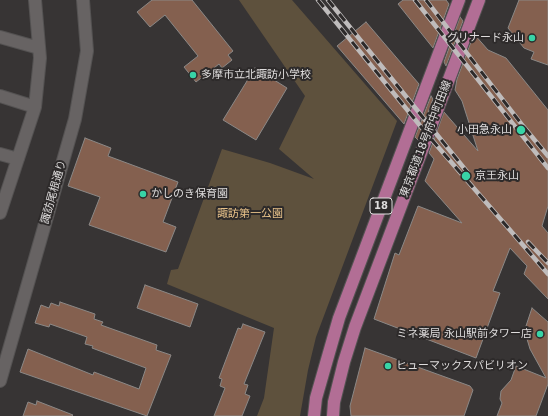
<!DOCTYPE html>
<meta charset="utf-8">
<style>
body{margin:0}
canvas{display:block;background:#373434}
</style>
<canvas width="548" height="416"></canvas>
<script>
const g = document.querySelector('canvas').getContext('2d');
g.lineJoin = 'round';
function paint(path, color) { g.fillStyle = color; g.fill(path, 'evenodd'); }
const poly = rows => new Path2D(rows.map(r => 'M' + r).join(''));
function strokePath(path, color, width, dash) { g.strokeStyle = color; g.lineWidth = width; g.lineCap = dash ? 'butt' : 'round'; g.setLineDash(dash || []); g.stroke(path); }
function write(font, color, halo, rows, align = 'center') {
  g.font = font + ' "DejaVu Sans","Noto Sans JP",sans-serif'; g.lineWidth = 4; g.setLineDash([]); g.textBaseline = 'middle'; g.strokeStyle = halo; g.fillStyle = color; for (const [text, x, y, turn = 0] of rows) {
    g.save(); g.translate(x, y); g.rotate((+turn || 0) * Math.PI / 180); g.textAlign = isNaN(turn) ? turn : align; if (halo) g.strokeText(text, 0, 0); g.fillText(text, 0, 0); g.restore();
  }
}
paint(poly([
 [239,0,292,0,397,121,316,337,308,370,300,416,257,416,264,398,274,328,167,284,171,270,178,269,222,149,270,163,314,179,279,149,305,96]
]), '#5e513d');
const building = poly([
 [152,0,192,0,233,51,228,55,232,60,222,68,219,64,196,82,184,67,198,56,165,15,150,27,137,12,152,0],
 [403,0,446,0,449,4,433,48,398,4,403,0],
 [519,0,548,0,548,65,531,59,534,52,524,48,508,28,519,0],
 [460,17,463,21,446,66,444,62,460,17],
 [366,22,419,84,404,124,337,46,366,22],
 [474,34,488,50,506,58,548,110,548,206,542,226,548,233,548,299,524,274,527,266,510,248,493,291,500,293,476,358,374,319,395,253,399,255,418,206,462,223,425,181,434,159,429,153,444,112,478,151,462,101,455,90,457,79,474,34],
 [255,68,287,88,256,140,223,120,255,68],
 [431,96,433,99,418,140,415,137,431,96],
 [85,138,111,148,108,156,178,182,163,222,176,227,166,252,89,225,100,197,68,186,85,138],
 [145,285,198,304,190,327,137,308,145,285],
 [60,302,95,314,94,319,103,322,101,325,157,345,156,350,171,355,147,416,20,372,28,349,93,375,94,372,139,389,146,368,92,348,93,346,85,344,87,337,50,324,49,327,35,323,41,305,49,308,51,303,59,306,60,302],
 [532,308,548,322,548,384,536,416,497,416,502,403,500,399,501,391,511,380,516,366,546,378,530,349,527,339,526,326,532,308],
 [243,324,265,332,244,384,248,385,245,394,250,396,242,416,214,416,225,388,220,386,222,379,219,378,238,328,241,329,243,324],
 [365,348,470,386,473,390,464,416,351,416,350,406,365,348],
 [37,401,73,415,72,416,23,416,28,402,36,405,37,401]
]);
paint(building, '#84604f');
strokePath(building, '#8b8886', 1);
const street = poly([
 [0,37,39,48],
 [0,96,35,107],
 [0,154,18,159],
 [0,213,35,107,40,58,35,0],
 [0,381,75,119,87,51,83,0]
]);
const primary = poly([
 [314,416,316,398,339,318,459,0],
 [333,416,334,402,344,362,355,327,479,0]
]);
strokePath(street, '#545252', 14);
strokePath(primary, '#545252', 14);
strokePath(street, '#676363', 12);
strokePath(primary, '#b26e95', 12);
const rail = poly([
 [318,0,426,133,548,274],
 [328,0,468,173],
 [415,0,548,168],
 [426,0,523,126,548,156],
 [528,242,548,263]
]);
strokePath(rail, '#bfbcbc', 4.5);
strokePath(rail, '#2d2a2a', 3, [9]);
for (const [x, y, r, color] of [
 [532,38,4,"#38d4a6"],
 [193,75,4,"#38d4a6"],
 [521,130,5,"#38d4a6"],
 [466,176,5,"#38d4a6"],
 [143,194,4,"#38d4a6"],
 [540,334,4,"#38d4a6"],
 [388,366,4,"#38d4a6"]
]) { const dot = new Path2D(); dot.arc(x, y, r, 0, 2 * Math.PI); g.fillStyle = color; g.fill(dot); strokePath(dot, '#2d2a2a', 1.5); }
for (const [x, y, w] of [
 [381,206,22]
]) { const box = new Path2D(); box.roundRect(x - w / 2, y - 8, w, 16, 3); g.fillStyle = '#2d2a2a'; g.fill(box); strokePath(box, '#dfdddd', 1); }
write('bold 10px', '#dfdddd', null, [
 ["18",381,206]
]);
write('11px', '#dfdddd', '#2d2a2a', [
 ["グリナード永山",524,38,"right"],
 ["多摩市立北諏訪小学校",201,75],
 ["小田急永山",512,130,"right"],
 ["京王永山",475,176],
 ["かしのき保育園",151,194],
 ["ミネ薬局 永山駅前タワー店",532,334,"right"],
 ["ヒューマックスパビリオン",396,366]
], 'left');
write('11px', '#dfdddd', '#2d2a2a', [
 ["東京都道18号府中町田線",426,139,-69],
 ["諏訪尾根通り",54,192,-74]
]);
write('11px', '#e6c088', '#2d2a2a', [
 ["諏訪第一公園",250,214]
]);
</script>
